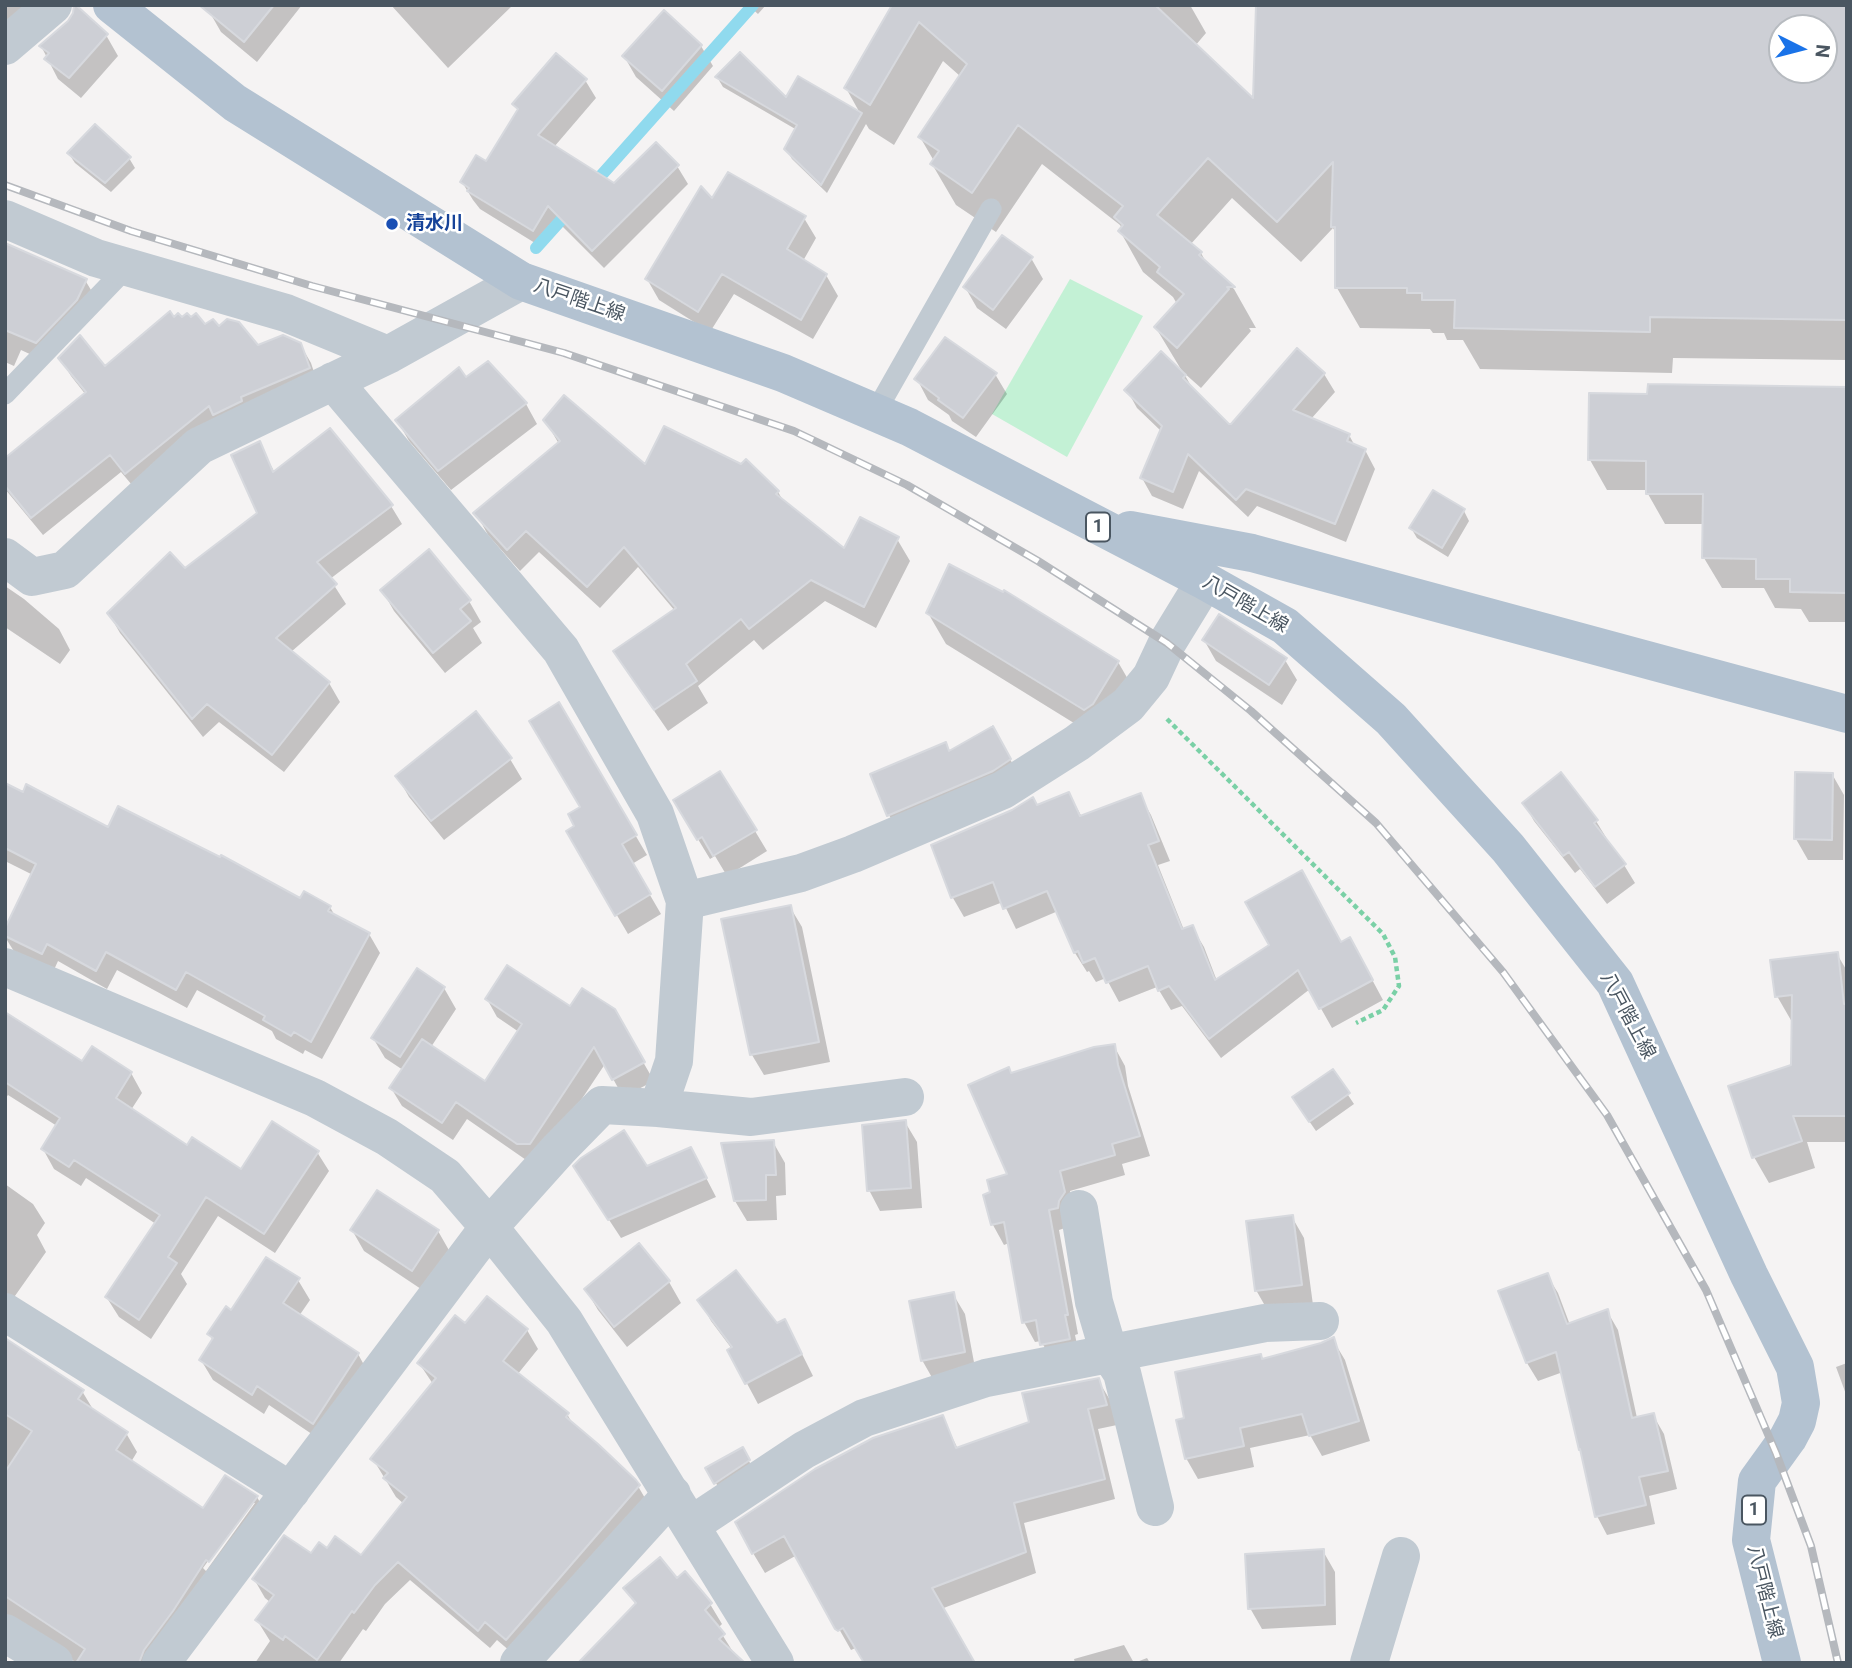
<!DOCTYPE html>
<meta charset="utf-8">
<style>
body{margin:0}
#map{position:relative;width:1852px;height:1668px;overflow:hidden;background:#f5f3f3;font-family:Roboto,sans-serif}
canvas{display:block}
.frame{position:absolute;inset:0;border:7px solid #4a5661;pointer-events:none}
.north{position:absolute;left:1768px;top:14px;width:70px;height:70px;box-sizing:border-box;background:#fff;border:2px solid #b7bbc0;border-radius:50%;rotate:96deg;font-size:19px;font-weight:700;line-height:28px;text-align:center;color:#4a5661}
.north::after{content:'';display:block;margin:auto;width:24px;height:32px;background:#1a73e8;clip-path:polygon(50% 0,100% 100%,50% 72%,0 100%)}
</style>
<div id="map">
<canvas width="1852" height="1668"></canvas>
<div class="frame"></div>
<div class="north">N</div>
</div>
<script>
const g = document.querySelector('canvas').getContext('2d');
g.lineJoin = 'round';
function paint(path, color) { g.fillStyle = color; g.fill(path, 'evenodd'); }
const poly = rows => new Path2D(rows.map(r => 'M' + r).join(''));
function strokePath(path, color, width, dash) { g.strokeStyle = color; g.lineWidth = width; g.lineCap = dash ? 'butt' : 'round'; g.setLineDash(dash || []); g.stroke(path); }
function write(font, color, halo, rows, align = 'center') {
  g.font = font + ' Roboto,"Noto Sans JP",sans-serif'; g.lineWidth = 5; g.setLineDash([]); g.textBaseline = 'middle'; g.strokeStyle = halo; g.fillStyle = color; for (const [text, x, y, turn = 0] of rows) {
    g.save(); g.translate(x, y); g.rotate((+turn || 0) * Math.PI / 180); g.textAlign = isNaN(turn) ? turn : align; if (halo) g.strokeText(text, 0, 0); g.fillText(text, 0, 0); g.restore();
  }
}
paint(poly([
 [1070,279,1143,316,1067,457,992,414]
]), '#c3f1d5');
paint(poly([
 [5,5,48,5,5,39],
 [214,5,302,5,257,62,221,32,209,11],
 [391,5,513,5,448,68],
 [748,5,766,5,758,14],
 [894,5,1190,5,1206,33,1195,46,1255,102,1847,5,1847,360,1673,358,1672,373,1480,369,1463,340,1447,340,1444,333,1433,333,1430,329,1360,328,1337,288,1337,235,1333,228,1301,262,1232,198,1190,245,1201,253,1207,264,1234,289,1256,328,1249,328,1251,331,1201,388,1183,372,1194,391,1228,426,1232,426,1324,374,1335,392,1311,419,1349,435,1355,446,1365,450,1375,469,1346,542,1257,506,1248,517,1199,471,1183,509,1152,496,1142,478,1161,431,1137,408,1127,390,1182,371,1156,328,1177,304,1173,297,1143,272,1120,231,1122,228,1120,225,1042,164,996,232,956,205,932,164,934,161,920,137,960,76,943,61,894,145,869,129,866,124,827,193,792,159,786,149,797,130,723,87,717,77,787,100,861,115,846,88],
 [1782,28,1824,28,1824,70,1782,70],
 [106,35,118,56,81,98,58,79,41,46],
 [701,46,713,66,674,111,636,77,624,56],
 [585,80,596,98,554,147,615,185,677,166,688,184,604,268,559,223,543,248,480,209,473,200,462,182,486,163,519,111,514,104],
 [69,154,129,158,135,168,111,192,75,163],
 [713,201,804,218,816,238,803,261,826,275,838,296,813,339,734,294,710,332,659,300,647,279],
 [5,244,85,280,97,300,47,362,21,350,14,366,5,362],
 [1031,258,1043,279,1006,329,977,308,965,287],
 [174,320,218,328,258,347,300,344,311,363,319,387,137,491,121,472,43,535,5,489,5,460,86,395,71,376,60,358,104,368],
 [995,374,1007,394,976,437,952,421,949,415,928,400,917,379],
 [466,380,526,404,537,424,451,490,409,441,397,420],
 [1847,389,1847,622,1809,622,1801,609,1775,608,1764,588,1722,588,1704,558,1704,524,1665,524,1648,494,1648,490,1607,490,1590,460,1649,396],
 [545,420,645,467,778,492,784,502,845,550,897,539,910,561,876,628,825,601,763,650,754,640,698,686,708,703,668,731,628,673,675,611,638,567,600,608,539,552,520,571,488,535,476,513,559,444],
 [259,443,275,473,391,506,402,524,330,579,346,604,291,652,329,683,340,702,284,772,219,722,203,737,120,633,109,614,185,570,259,513],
 [1464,511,1469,521,1448,557,1417,538,1411,528],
 [5,586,24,599,59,629,70,650,60,664,5,627],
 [382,590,469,601,481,622,473,628,482,643,445,673,394,611],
 [928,613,1118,662,1136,693,1103,741,946,644],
 [1204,640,1285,660,1297,680,1282,705,1216,661],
 [558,704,647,855,632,864,661,914,628,934,568,832,577,826,582,807],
 [992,728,1022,780,900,836,889,815,946,744,950,752],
 [510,759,522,779,444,840,409,797,397,776],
 [1832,774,1844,795,1843,860,1808,860,1796,839],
 [5,785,109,829,301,901,330,907,335,916,369,934,380,953,322,1059,305,1050,303,1054,276,1039,272,1031,197,990,187,1008,117,970,107,989,58,961,53,972,15,953,5,937,5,932,33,875,5,861],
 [1069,794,1082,817,1140,796,1151,815,1170,861,1158,865,1184,930,1192,927,1204,947,1217,981,1340,944,1361,959,1383,1000,1332,1028,1310,989,1221,1058,1182,1006,1171,1010,1157,987,1119,1002,1106,978,1096,982,1089,971,1087,972,1075,953,1058,911,1016,929,1003,902,964,917,953,898,933,846],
 [1524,803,1596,821,1607,839,1605,840,1624,865,1635,883,1607,904,1580,869,1575,873,1534,821],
 [687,821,755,831,767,851,727,876,715,856,710,859],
 [790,907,802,927,830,1062,764,1075,752,1055,723,920],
 [1837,954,1847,971,1847,1142,1807,1142,1815,1168,1769,1183,1754,1157,1792,1067,1792,1022,1777,996],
 [444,988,456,1009,431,1047,485,1083,519,1032,497,1017,487,999,570,1009,613,1010,654,1081,623,1097,605,1064,540,1162,529,1162,467,1119,453,1140,402,1106,391,1088,403,1070,385,1058,373,1038],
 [5,1014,83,1063,131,1073,142,1093,131,1110,188,1147,242,1171,317,1152,329,1171,275,1253,218,1216,181,1274,187,1284,151,1339,119,1317,107,1298,156,1224,86,1178,81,1186,54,1169,43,1149,57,1126,8,1095,5,1099],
 [1114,1046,1125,1066,1128,1086,1150,1156,1122,1164,1125,1175,1070,1191,1076,1213,1068,1227,1059,1230,1078,1334,1075,1335,1080,1359,1054,1364,1041,1341,1035,1342,1024,1322,1009,1243,1004,1245,993,1225,985,1196,992,1193,1009,1176,1011,1075],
 [1332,1071,1354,1104,1316,1131,1300,1108],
 [905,1122,917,1142,922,1208,880,1211,869,1190],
 [773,1142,785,1163,786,1195,776,1196,777,1220,747,1221,735,1201],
 [647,1168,701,1168,716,1197,621,1238,586,1185],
 [5,1184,33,1204,45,1223,37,1235,46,1252,5,1310],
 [1292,1217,1304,1238,1313,1305,1268,1311,1256,1290],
 [352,1230,438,1231,450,1252,424,1291,364,1251],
 [639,1246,669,1282,681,1303,627,1347,598,1310,586,1290],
 [1547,1275,1558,1293,1570,1325,1607,1311,1618,1330,1637,1418,1653,1415,1664,1434,1677,1489,1649,1496,1655,1524,1607,1535,1597,1516,1563,1372,1538,1381,1527,1363,1501,1292],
 [298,1280,310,1300,299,1316,358,1354,369,1374,325,1443,269,1405,264,1414,213,1380,201,1360,213,1341,209,1334,232,1312],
 [953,1294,965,1314,976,1373,934,1381,922,1360],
 [700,1301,776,1326,796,1342,813,1376,758,1404,729,1350,732,1349,711,1321],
 [465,1326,527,1330,538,1349,517,1375,567,1414,574,1426,635,1481,649,1505,518,1658,497,1640,490,1648,410,1580,385,1604,366,1631,363,1629,339,1663,255,1663,270,1641,257,1620,270,1602,265,1598,254,1579,311,1555,328,1551,361,1558,404,1504,396,1497,373,1459,433,1384,419,1363],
 [5,1340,82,1391,94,1411,126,1433,137,1452,131,1462,204,1510,257,1497,268,1517,159,1663,77,1663,29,1633,5,1633],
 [250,1503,255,1503,206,1571,203,1568],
 [1333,1340,1345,1360,1370,1441,1322,1456,1310,1435,1250,1448,1254,1467,1198,1479,1186,1458,1186,1420,1263,1361],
 [1847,1363,1847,1397,1836,1367],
 [1098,1380,1110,1400,1117,1425,1098,1429,1115,1499,1024,1523,1036,1573,941,1609,851,1650,797,1555,765,1573,753,1553,942,1417,958,1449,1031,1423],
 [742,1449,754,1470,721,1492,708,1469],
 [1323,1551,1335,1572,1336,1625,1262,1629,1250,1608],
 [676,1581,710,1604,722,1624,718,1628,735,1655,636,1605,626,1588],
 [1124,1645,1134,1663,1147,1658,1150,1663,1075,1663,1074,1659]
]), '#0003');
strokePath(poly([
 [590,188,753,5],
 [536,248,571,209]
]), '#90daee', 12);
const building = poly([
 [74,5,76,5,108,34,69,78,44,59,49,53,39,46,68,21,73,13,74,5],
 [199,5,274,5,244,42,199,5],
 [892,5,1155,5,1253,98,1256,5,1847,5,1847,320,1650,317,1650,332,1454,328,1455,300,1422,300,1422,293,1407,293,1407,288,1335,288,1335,227,1331,227,1333,162,1277,222,1208,158,1157,215,1202,252,1199,255,1235,287,1227,287,1229,289,1177,348,1154,327,1184,294,1157,272,1160,267,1118,231,1123,225,1114,217,1123,206,1018,125,972,193,930,164,939,151,918,137,967,64,919,22,870,105,844,88,892,5],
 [1782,28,1824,28,1824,70,1782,70,1782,28],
 [664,10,702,45,662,91,622,56,664,10],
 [740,52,786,97,798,76,862,113,821,185,784,149,797,125,715,77,740,52],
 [556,53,587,79,538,135,614,183,656,142,679,165,592,251,548,206,533,231,467,191,469,188,460,182,476,155,486,161,518,109,512,104,556,53],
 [95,124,131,157,105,183,67,153,95,124],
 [728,172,806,216,787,249,827,274,801,320,722,274,698,312,645,279,701,186,712,198,728,172],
 [1002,235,1033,257,993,310,963,287,1002,235],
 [5,243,87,279,77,300,36,343,5,330,5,243],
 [170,311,174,317,178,313,182,317,187,313,191,317,196,313,205,324,213,319,219,326,227,319,239,322,258,345,283,335,301,343,310,368,241,397,242,401,213,415,209,406,125,474,110,455,31,518,5,486,5,458,86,392,58,358,80,335,105,366,170,311],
 [945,337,997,373,963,418,938,400,939,398,914,379,945,337],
 [1297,348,1325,373,1293,410,1350,434,1347,441,1366,449,1335,524,1246,489,1236,500,1188,454,1173,492,1140,478,1162,426,1124,390,1161,351,1186,375,1183,378,1229,424,1231,424,1297,348],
 [488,361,527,403,438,471,395,420,459,367,466,377,488,361],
 [1648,384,1847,387,1847,593,1790,592,1790,579,1756,579,1756,559,1702,558,1703,494,1646,494,1646,461,1588,460,1589,393,1647,394,1648,384],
 [564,395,645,464,664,426,741,464,746,459,779,491,776,494,844,548,860,517,899,537,864,607,811,580,749,629,741,619,686,664,697,681,654,710,613,651,676,608,624,547,587,587,526,531,507,550,473,513,560,441,543,420,564,395],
 [330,428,393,505,317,562,337,584,276,638,330,682,272,755,207,704,192,719,107,613,170,552,185,568,257,513,231,455,260,441,273,472,330,428],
 [1433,490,1465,509,1442,548,1409,528,1433,490],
 [429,549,471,600,460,609,471,621,433,653,380,590,429,549],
 [949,564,1003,592,1004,590,1119,661,1093,704,1084,710,926,613,949,564],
 [1219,614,1287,658,1269,685,1202,640,1219,614],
 [559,702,637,835,622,844,651,894,615,916,566,831,574,826,568,814,580,807,529,721,559,702],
 [476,711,512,758,431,821,395,776,476,711],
 [993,726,1011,759,993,771,887,816,870,774,946,742,949,751,993,726],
 [720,771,757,830,713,856,702,837,697,840,673,800,720,771],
 [1561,772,1598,820,1594,823,1626,864,1595,887,1569,852,1563,856,1522,803,1561,772],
 [1795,772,1833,773,1832,840,1794,839,1795,772],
 [5,783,23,792,26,784,108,827,118,806,220,857,221,855,300,898,304,891,331,906,328,911,370,933,311,1042,294,1032,291,1036,263,1020,265,1016,186,972,176,990,106,952,96,971,47,944,42,954,5,936,5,928,36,864,5,848,5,783],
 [1069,792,1080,816,1141,793,1159,841,1148,845,1182,929,1193,925,1215,980,1269,945,1245,902,1302,870,1341,942,1350,937,1373,980,1319,1009,1298,970,1209,1039,1169,986,1158,991,1148,966,1106,983,1095,958,1083,963,1078,951,1074,953,1047,891,1003,909,993,882,951,898,931,845,1012,810,1033,797,1037,805,1069,792],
 [791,905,819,1042,750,1055,721,919,791,905],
 [1838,952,1844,1004,1847,1004,1847,1116,1793,1116,1802,1141,1752,1158,1728,1086,1791,1065,1792,995,1775,997,1770,960,1838,952],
 [507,965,570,1006,582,988,615,1009,645,1062,612,1080,594,1047,530,1144,517,1144,456,1102,442,1123,389,1088,422,1039,485,1081,522,1024,485,999,507,965],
 [417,968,445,987,400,1057,371,1038,417,968],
 [5,1012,82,1061,92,1046,132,1072,116,1098,187,1145,192,1137,241,1169,272,1121,319,1151,264,1234,206,1197,168,1257,177,1263,139,1320,105,1297,160,1215,74,1160,69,1167,41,1149,60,1118,5,1082,5,1012],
 [1115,1044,1118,1065,1140,1136,1112,1144,1115,1155,1060,1171,1065,1192,1059,1201,1058,1208,1049,1210,1068,1315,1065,1315,1070,1339,1040,1345,1036,1320,1022,1323,1004,1222,991,1225,983,1195,990,1192,987,1180,1007,1174,968,1085,1009,1067,1011,1073,1094,1047,1115,1044],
 [1333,1069,1350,1093,1309,1122,1292,1097,1333,1069],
 [906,1120,911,1188,867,1191,862,1125,906,1120],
 [624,1130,647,1166,691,1147,707,1178,608,1220,573,1166,581,1158,624,1130],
 [774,1140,776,1175,766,1175,766,1200,734,1201,721,1143,774,1140],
 [377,1190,439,1230,412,1271,350,1230,377,1190],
 [1293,1215,1302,1285,1255,1291,1246,1221,1293,1215],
 [639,1243,670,1281,614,1327,584,1289,639,1243],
 [266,1257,300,1278,283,1303,359,1353,313,1424,257,1386,252,1395,199,1360,213,1338,207,1334,226,1306,231,1310,266,1257],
 [736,1270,777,1323,785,1319,802,1354,745,1384,727,1350,732,1347,697,1300,736,1270],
 [1548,1273,1567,1324,1608,1309,1632,1418,1654,1413,1668,1471,1639,1477,1646,1505,1595,1517,1580,1449,1579,1450,1556,1352,1526,1363,1498,1291,1548,1273],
 [954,1292,965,1352,921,1361,909,1301,954,1292],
 [487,1296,528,1329,503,1361,569,1413,566,1417,598,1444,636,1480,640,1485,506,1640,485,1622,478,1631,398,1562,375,1585,354,1613,352,1611,317,1660,285,1636,283,1640,255,1620,274,1595,252,1579,284,1535,311,1553,319,1542,327,1548,335,1536,361,1555,407,1497,383,1478,388,1473,370,1459,436,1378,417,1363,455,1315,465,1323,487,1296],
 [1334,1337,1359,1421,1309,1436,1302,1414,1240,1428,1244,1446,1185,1459,1176,1420,1184,1418,1175,1372,1261,1354,1262,1359,1321,1343,1334,1337],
 [5,1338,84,1390,78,1399,128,1432,116,1450,203,1508,225,1475,258,1496,209,1562,206,1560,173,1611,144,1650,139,1663,76,1663,85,1649,5,1596,5,1472,32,1431,5,1414,5,1338],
 [1099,1378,1107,1405,1088,1409,1105,1479,1014,1503,1026,1552,932,1588,975,1663,864,1663,843,1628,838,1631,835,1629,784,1536,752,1554,735,1522,815,1469,873,1438,943,1415,956,1448,1029,1422,1022,1393,1099,1378],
 [743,1447,750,1460,714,1484,705,1468,743,1447],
 [1324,1549,1325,1605,1248,1609,1245,1554,1324,1549],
 [660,1557,677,1578,685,1571,712,1603,705,1610,725,1634,719,1639,745,1663,578,1663,636,1603,623,1588,660,1557]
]);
paint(building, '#cdcfd5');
strokePath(building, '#d7d9de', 2);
strokePath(poly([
 [1167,719,1383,934,1395,957,1399,986,1383,1010,1356,1023]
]), '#7ad0a6', 4.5, [5, 3.5]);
strokePath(poly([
 [5,394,127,267],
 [875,413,991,209]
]), '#c1cad2', 21);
strokePath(poly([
 [5,46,53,5],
 [5,219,96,258,286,313,388,355],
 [5,557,32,577,65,570,199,446,388,355,521,281],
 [685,901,801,873,853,854,1003,790,1077,743,1128,705,1151,677,1167,643,1205,581],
 [5,967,315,1098,387,1137,445,1176,489,1227,564,1321,775,1663],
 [658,1108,751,1117,905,1097],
 [1079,1209,1094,1302,1109,1353,1122,1373,1155,1507],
 [5,1312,291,1491],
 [691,1525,804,1450,864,1418,986,1378,1265,1323,1320,1321],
 [5,1633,54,1663],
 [161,1663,489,1227,559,1149,602,1105,658,1108,674,1061,685,901,655,814,561,650,333,381],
 [519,1663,672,1494],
 [1369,1663,1401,1556]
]), '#c1cad2', 38);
strokePath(poly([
 [112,5,235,103,521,281,783,373,909,427,1205,581,1285,626,1391,719,1508,848,1615,983,1749,1275,1795,1367,1801,1403,1797,1421,1788,1438,1757,1481,1751,1540,1782,1663],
 [1130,530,1252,553,1847,714]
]), '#b3c2d1', 38);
const rail = poly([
 [5,185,131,231,312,286,564,353,794,431,907,485,1038,561,1167,643,1251,711,1376,823,1503,972,1607,1115,1706,1290,1776,1453,1811,1546,1838,1663]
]);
strokePath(rail, '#b5b8bd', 8);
strokePath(rail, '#fff', 5, [16]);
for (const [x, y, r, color] of [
 [392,224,7,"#1a4fb4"]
]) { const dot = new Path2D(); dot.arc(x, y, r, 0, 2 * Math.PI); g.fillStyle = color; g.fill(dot); strokePath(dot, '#fff', 2.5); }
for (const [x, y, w] of [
 [1098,527,24],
 [1754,1510,24]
]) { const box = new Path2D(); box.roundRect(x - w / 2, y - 14.5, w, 29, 5); g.fillStyle = '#fff'; g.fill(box); strokePath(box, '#4a5661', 2); }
write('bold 18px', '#4a5661', null, [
 ["1",1098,527],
 ["1",1754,1510]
]);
write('bold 19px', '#164399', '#fff', [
 ["清水川",406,224]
], 'left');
write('19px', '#4a5661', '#fff', [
 ["八戸階上線",579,301,19],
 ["八戸階上線",1245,605,30],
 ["八戸階上線",1627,1016,62],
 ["八戸階上線",1764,1592,76]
]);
</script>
